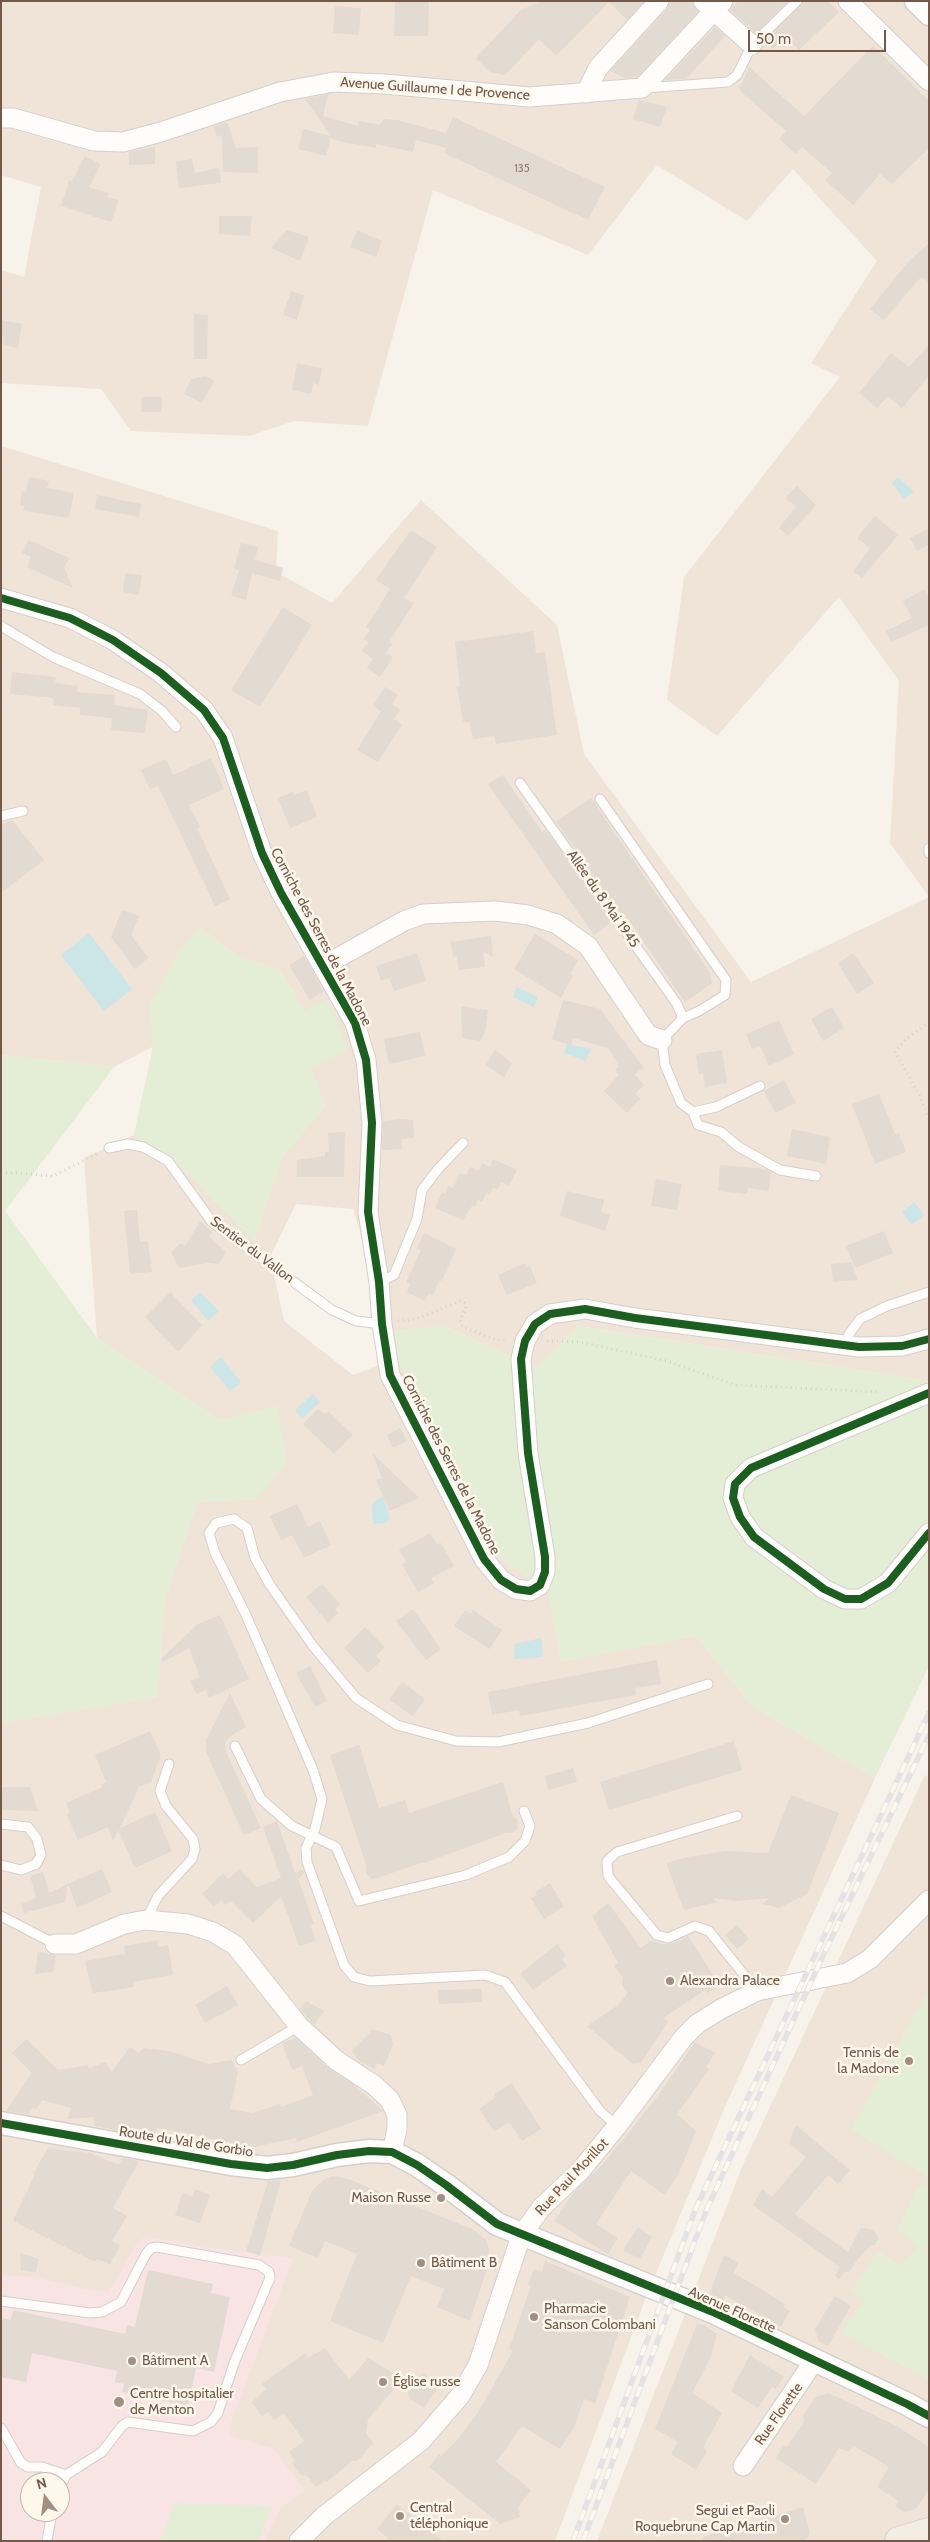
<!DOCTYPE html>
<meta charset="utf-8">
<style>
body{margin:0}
#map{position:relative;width:930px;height:2542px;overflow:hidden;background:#f7f2ea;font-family:Cabin,sans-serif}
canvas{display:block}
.frame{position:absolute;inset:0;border:2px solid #74594b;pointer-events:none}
.north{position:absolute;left:20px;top:2472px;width:50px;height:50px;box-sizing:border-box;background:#fef7eb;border:1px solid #c7b8ab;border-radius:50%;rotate:345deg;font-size:14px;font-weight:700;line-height:20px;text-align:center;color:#74594b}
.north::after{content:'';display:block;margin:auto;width:18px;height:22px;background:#a28f83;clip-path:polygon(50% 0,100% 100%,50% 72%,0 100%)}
.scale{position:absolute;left:748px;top:30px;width:138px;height:22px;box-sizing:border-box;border:2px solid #74594b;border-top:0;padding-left:6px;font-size:15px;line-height:18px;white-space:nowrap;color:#74594b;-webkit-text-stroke:4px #fef7eb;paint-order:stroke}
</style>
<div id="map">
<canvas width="930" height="2542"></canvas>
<div class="frame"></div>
<div class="north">N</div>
<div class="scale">50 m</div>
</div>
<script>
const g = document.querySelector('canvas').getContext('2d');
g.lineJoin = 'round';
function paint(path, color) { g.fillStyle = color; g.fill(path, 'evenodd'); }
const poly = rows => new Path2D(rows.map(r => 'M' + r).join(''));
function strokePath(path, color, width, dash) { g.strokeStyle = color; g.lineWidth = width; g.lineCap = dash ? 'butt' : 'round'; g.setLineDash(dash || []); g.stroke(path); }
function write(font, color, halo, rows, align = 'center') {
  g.font = font + ' Cabin,sans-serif'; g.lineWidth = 5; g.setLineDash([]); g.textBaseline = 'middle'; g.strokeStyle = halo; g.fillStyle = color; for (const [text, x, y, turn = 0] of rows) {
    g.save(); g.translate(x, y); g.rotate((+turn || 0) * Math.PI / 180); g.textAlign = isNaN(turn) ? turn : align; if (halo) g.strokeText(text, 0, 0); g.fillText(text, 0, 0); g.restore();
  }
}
paint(poly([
 [1,1,929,1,929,1381,578,1326,536,1368,442,1325,391,1332,353,1209,296,1204,270,1257,284,1321,353,1375,397,1358,500,1558,548,1591,561,1661,696,1636,752,1706,875,1778,724,2109,645,2300,555,2541,1,2541,1,1723,157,1697,165,1599,197,1502,256,1499,277,1406,220,1420,97,1338,84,1158,134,1135,181,1166,254,1241,282,1157,325,1106,311,1069,304,1011,280,970,238,957,200,928,149,1006,154,1046,114,1067,1,1055,1,446,278,531,276,572,332,603,421,500,557,625,584,754,751,982,929,897,890,843,899,681,839,597,717,736,667,700,684,577,840,377,811,363,877,261,793,169,747,221,657,165,588,255,433,190,368,426,294,421,249,436,131,431,101,389,1,383,1,270,24,277,41,187,1,175],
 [30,2482,60,2482,60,2512,30,2512],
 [925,1775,929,1777,929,2541,597,2541,742,2167]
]), '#f0e4d8');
paint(poly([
 [150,2237,190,2245,293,2258,229,2428,231,2436,274,2449,305,2491,281,2507,265,2541,1,2541,1,2275,35,2277,88,2290,108,2292,116,2281,135,2246,142,2239],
 [30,2482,60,2482,60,2512,30,2512]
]), '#f8e4e3');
paint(poly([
 [200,928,238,957,280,970,304,1011,328,999,348,1051,311,1069,325,1106,282,1157,254,1241,181,1166,134,1135,153,1046,149,1006,180,949],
 [1,1055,114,1067,5,1211,97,1338,220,1420,277,1406,287,1463,256,1499,197,1502,165,1599,157,1697,1,1723],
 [442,1325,536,1368,577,1326,929,1381,929,1666,875,1778,752,1706,696,1636,561,1661,548,1591,500,1558,397,1358,391,1332],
 [929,1989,929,2178,851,2129],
 [929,2184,929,2254,921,2249,929,2255,929,2380,841,2333,864,2299,850,2292,878,2251,900,2265,918,2246,897,2229,917,2188],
 [174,2503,272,2506,258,2541,161,2541]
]), '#e4edd5');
paint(poly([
 [898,477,914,492,904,499,892,483],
 [89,933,132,989,104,1011,61,955],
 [517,987,538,997,534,1007,513,997],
 [567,1044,591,1049,586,1061,564,1053],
 [914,1202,924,1215,912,1225,902,1212],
 [200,1292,219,1311,208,1321,191,1300],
 [221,1357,241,1382,230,1391,210,1367],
 [313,1394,320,1402,302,1418,295,1410],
 [383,1496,390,1518,386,1523,373,1524,372,1504],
 [541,1638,543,1657,514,1659,515,1644]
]), '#cce5e6');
paint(poly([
 [395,1,429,1,428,36,394,36],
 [542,1,644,1,627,20,609,2,556,56,539,39,505,75,490,72,476,58,521,10],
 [670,1,692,1,698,12,637,77,624,78,610,71,667,9],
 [738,1,788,1,756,33,730,10],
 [803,1,828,1,839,12,799,50,785,37,773,49,765,41],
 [335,6,361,8,359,35,333,33],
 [715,27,725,36,686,79,665,80],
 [873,46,929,101,929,148,892,184,880,174,853,205,825,180,832,173,802,147,796,154,779,139,786,131,739,90,749,67,804,116],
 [328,94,323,116,358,126,359,121,380,125,384,119,397,120,446,133,453,117,605,187,588,220,444,153,446,148,416,140,413,152,376,144,376,148,334,140,331,137,326,156,298,149,303,129,331,136,305,99],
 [639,100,667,107,660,127,633,119],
 [227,122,236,148,258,147,258,173,223,172,222,135,217,137,213,126],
 [155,147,155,164,129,165,129,152],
 [85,156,101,164,89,187,109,193,108,197,119,200,111,222,61,206,69,180,72,181],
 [192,159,195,173,219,168,221,183,179,188,176,162],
 [219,216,252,216,250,236,219,234],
 [287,230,309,237,300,261,271,248],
 [357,230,382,241,376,257,350,247],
 [929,243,929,282,921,277,884,320,870,309,908,262],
 [291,291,304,295,297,320,283,315],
 [194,314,208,315,207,359,194,359],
 [1,320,22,324,18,348,3,345,4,337,1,336],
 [929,345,929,376,902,408,888,396,877,408,859,393,891,353,909,367],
 [297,363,322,368,319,385,313,383,311,394,292,390],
 [206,376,214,381,202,403,184,394,191,379],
 [142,397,162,397,161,412,141,412],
 [29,477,49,481,47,488,74,493,69,518,23,511,24,506,20,505,22,491,26,492],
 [797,486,816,505,788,536,779,528,796,507,785,498],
 [97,495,141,504,139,517,95,509],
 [875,516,898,535,862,578,853,572,870,548,857,538],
 [929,528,929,545,917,551,910,538],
 [411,530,437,547,404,598,414,603,389,642,392,644,386,653,393,657,380,677,367,668,373,659,362,651,368,642,364,639,370,630,366,627,390,589,376,580],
 [29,540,69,558,64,567,73,588,27,567,31,557,22,553],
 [241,543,258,547,255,560,283,568,280,581,252,573,246,600,231,596,239,570,234,568],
 [125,573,142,575,139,595,123,592],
 [925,589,929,597,929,625,891,642,886,631,912,618,903,601],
 [283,607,312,625,260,707,231,690],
 [533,631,536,653,545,652,557,735,496,744,494,736,473,739,470,722,463,722,457,687,460,687,455,642],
 [12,672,56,677,55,683,77,686,77,692,115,695,114,705,148,710,145,733,111,730,112,718,80,715,80,708,53,705,54,698,10,694],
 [385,687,398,695,392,704,400,710,394,719,402,725,378,762,357,750,381,711,373,706],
 [211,758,224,789,189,805,200,827,197,828,230,899,215,906,158,786,150,789,141,770,166,759,173,775],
 [503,775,542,832,545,829,611,922,594,935,488,784],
 [307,790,317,817,290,828,278,798,293,792,294,795],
 [591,798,710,973,712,983,685,1002,624,913,622,915,556,822],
 [12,820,44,860,1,893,1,825],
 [122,910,139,916,131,935,148,958,135,969,111,937],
 [535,934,578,960,570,974,573,975,561,998,514,969],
 [491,936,493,957,483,951,485,967,459,970,457,956,453,957,451,942],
 [417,953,426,981,394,991,389,978,381,981,376,966],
 [853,953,874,983,857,994,838,963],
 [304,956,324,991,310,1000,289,965],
 [563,1000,600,1009,644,1068,634,1074,644,1085,635,1094,640,1099,627,1113,604,1091,619,1075,615,1070,619,1066,608,1048,573,1038,571,1045,552,1039],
 [461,1006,488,1010,485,1033,480,1041,462,1038],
 [832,1007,844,1028,823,1041,811,1019],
 [779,1020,794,1054,769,1066,760,1046,752,1049,746,1034],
 [420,1032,425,1056,389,1064,384,1039],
 [495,1050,512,1063,504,1078,486,1065],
 [722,1050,727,1083,705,1087,703,1073,699,1074,696,1054],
 [784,1080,796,1103,775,1113,764,1091],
 [879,1094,895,1134,899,1133,906,1152,875,1164,852,1104],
 [401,1119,413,1120,414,1138,402,1139,402,1149,382,1150,383,1121],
 [792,1129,830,1137,826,1164,787,1156],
 [345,1132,344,1177,297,1177,297,1160,325,1156,325,1152,329,1152,328,1133],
 [493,1159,517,1170,509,1186,501,1182,498,1189,493,1188,489,1195,486,1194,482,1202,478,1200,475,1207,472,1206,463,1220,435,1208,442,1192,445,1194,448,1186,453,1188,460,1173,466,1175,470,1167,479,1171,482,1163,490,1167],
 [720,1165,766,1169,771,1172,769,1191,748,1188,747,1194,718,1191],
 [656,1179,682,1184,677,1210,651,1206],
 [567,1191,604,1200,601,1212,610,1215,605,1231,560,1216],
 [137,1210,140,1242,148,1241,152,1272,130,1274,124,1211],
 [200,1221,212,1232,209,1237,226,1252,219,1264,208,1263,179,1268,171,1252,180,1243,185,1246],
 [884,1231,893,1253,855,1268,846,1246],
 [424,1233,456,1249,441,1282,440,1279,433,1295,429,1293,425,1301,407,1292,410,1284,406,1282,421,1250,417,1248],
 [851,1262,858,1280,833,1282,831,1264],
 [525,1263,526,1268,530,1266,537,1283,507,1295,498,1275],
 [170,1292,202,1325,178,1352,145,1317],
 [318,1409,325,1414,328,1411,353,1435,334,1454,303,1424],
 [400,1428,407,1441,393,1448,387,1435],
 [372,1453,419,1498,390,1511,376,1480,382,1478],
 [297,1504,308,1527,320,1521,331,1545,304,1558,292,1535,281,1540,270,1516],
 [430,1533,437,1545,441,1543,454,1566,431,1578,434,1583,418,1592,402,1564,406,1562,399,1550],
 [322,1584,340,1604,335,1609,338,1613,328,1623,306,1597],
 [413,1609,441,1649,426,1660,396,1621],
 [465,1610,471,1614,473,1610,502,1630,489,1649,454,1626],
 [220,1615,249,1679,209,1698,206,1690,196,1694,190,1681,200,1677,189,1648,163,1662,161,1659,198,1624],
 [365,1627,385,1647,376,1656,381,1661,368,1673,344,1648],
 [657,1660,661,1684,635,1688,636,1695,520,1716,519,1710,492,1715,488,1692],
 [310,1666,327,1701,315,1707,296,1673],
 [402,1682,425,1699,413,1716,389,1700],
 [230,1693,246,1727,230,1736,225,1743,226,1752,261,1828,244,1835,206,1752,206,1740],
 [150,1731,161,1755,151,1782,139,1787,120,1828,155,1812,172,1851,135,1868,118,1830,113,1841,108,1827,78,1840,67,1815,70,1813,66,1803,102,1787,101,1785,106,1782,95,1755],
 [734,1741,742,1770,609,1810,600,1782],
 [359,1745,379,1808,405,1800,409,1813,503,1782,513,1816,518,1821,517,1830,513,1833,506,1833,424,1863,423,1862,378,1878,371,1879,366,1873,366,1865,330,1755],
 [573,1768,577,1782,548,1790,545,1776],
 [1,1787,30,1787,38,1811,1,1810],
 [791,1795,839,1813,807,1894,779,1908,762,1904,770,1898,737,1901,713,1898,717,1902,684,1910,666,1863,687,1857,725,1851,768,1853],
 [277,1821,295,1873,303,1870,304,1873,298,1879,314,1924,311,1925,315,1941,299,1946,281,1896,253,1923,231,1901,225,1905,221,1900,214,1907,202,1894,223,1873,228,1879,239,1869,257,1887,281,1878,263,1827],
 [102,1869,112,1892,77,1908,68,1884],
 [43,1872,49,1893,68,1884,65,1902,24,1913,21,1904,36,1898,30,1876],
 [550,1883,564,1906,544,1919,531,1898,537,1895,535,1892],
 [608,1903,641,1948,652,1940,662,1944,670,1944,688,1936,720,1986,708,1993,705,1990,663,2018,668,2022,641,2063,633,2064,587,2026,617,2006,628,1993,622,1985,623,1977,614,1966,618,1963,592,1916],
 [737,1925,749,1939,737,1949,725,1935],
 [157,1940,158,1947,168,1945,173,1975,133,1982,134,1987,93,1993,85,1961,125,1954,124,1946],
 [557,1944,566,1956,562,1959,567,1966,533,1990,520,1974],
 [38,1952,56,1955,53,1972,35,1974],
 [227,1986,238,2005,205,2023,195,2005],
 [481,1989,482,2002,439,2004,438,1990],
 [306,2001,324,2011,314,2025,300,2009],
 [373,2029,391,2035,393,2044,384,2066,377,2063,374,2069,359,2061,352,2051],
 [296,2038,328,2068,354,2085,383,2111,297,2142,296,2138,254,2147,157,2128,154,2137,95,2126,93,2117,67,2119,71,2108,42,2100,36,2110,33,2107,28,2114,6,2111,32,2073,12,2053,26,2039,58,2070,88,2065,89,2068,106,2062,112,2072,130,2047,139,2053,143,2048,169,2051,209,2064,231,2060,238,2072,230,2109,252,2113,280,2104,281,2107,313,2095,302,2066,292,2070,282,2043],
 [695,2042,715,2053,706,2067,709,2069,677,2114,696,2131,678,2175,665,2195,631,2171,596,2224,618,2238,608,2254,554,2221,573,2193,603,2164,655,2100],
 [512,2083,541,2129,522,2141,509,2122,494,2131,479,2109,496,2097,494,2094],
 [796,2125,850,2170,838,2184,828,2175,795,2214,848,2252,861,2228,874,2230,878,2238,875,2245,871,2245,857,2260,849,2273,846,2271,839,2279,835,2276,840,2267,753,2205,762,2189,772,2197,806,2157,789,2143],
 [48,2148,90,2153,119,2165,123,2158,139,2161,113,2208,127,2216,112,2241,120,2246,110,2264,97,2259,95,2262,13,2221,35,2174,33,2174],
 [333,2176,348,2179,472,2229,486,2240,489,2249,487,2268,470,2321,437,2307,444,2289,411,2276,383,2343,330,2321,357,2254,325,2241,318,2258,289,2246,312,2191,323,2180],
 [281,2180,260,2256,246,2251,268,2181],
 [195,2189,210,2195,200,2223,175,2215,183,2193,192,2197],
 [638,2227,652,2237,640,2259,623,2250],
 [20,2253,39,2259,36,2272,21,2270],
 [724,2255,738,2263,734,2273,785,2304,783,2307,790,2311,781,2327,725,2295,723,2302,709,2295],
 [545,2261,630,2297,595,2404,584,2399,574,2428,560,2449,522,2426,496,2462,531,2490,518,2507,520,2517,500,2524,429,2467,439,2454,441,2456,457,2440,477,2414,513,2351,509,2349,531,2286,528,2285,534,2269,542,2272],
 [148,2270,213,2284,211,2293,230,2297,214,2372,196,2368,188,2406,122,2392,124,2384,115,2382,117,2371,32,2353,26,2382,1,2377,1,2318,11,2320,13,2310,125,2334,127,2325,135,2327],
 [835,2296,851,2306,828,2346,819,2342,815,2329],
 [697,2324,704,2325,717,2334,710,2359,692,2393,722,2413,703,2448,707,2451,696,2470,671,2454,678,2442,655,2429],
 [325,2348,349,2380,368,2358,403,2379,368,2419,366,2433,374,2444,366,2450,365,2454,356,2461,352,2461,327,2482,324,2481,316,2487,307,2476,301,2475,293,2465,294,2459,289,2452,304,2441,284,2413,274,2420,268,2412,262,2416,252,2402,266,2389,262,2384,305,2353,308,2358],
 [750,2355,784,2377,776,2389,772,2387,758,2408,731,2391],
 [422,2373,440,2385,424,2408,411,2400,408,2393],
 [829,2393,898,2427,929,2447,929,2489,916,2509,905,2512,895,2506,898,2501,877,2487,889,2467,854,2446,849,2452,839,2448,816,2484,776,2458,784,2445,787,2447,805,2420,802,2417,816,2397],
 [397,2504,443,2541,391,2541,377,2529],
 [803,2507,810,2533,806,2541,703,2541,703,2537]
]), '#e3dad2');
const service = poly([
 [644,88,728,82,737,75,752,45,797,1],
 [1,626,53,657,140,694,162,711,176,727],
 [520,783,677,1004,683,1018],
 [600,799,726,980,725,995,699,1011,683,1018,662,1040,665,1065,681,1103,693,1112,698,1125,721,1132,739,1147,780,1170,816,1176],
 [1,816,23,811],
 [929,848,929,853],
 [693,1112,716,1107,760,1086],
 [109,1148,128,1144,143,1147,168,1161,212,1222,332,1310,356,1321,382,1324],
 [379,1282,394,1275,417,1219,422,1190,438,1169,463,1143],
 [845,1345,849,1334,860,1319,887,1306,929,1292],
 [235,1746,261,1799,292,1826,336,1847,359,1901,466,1875,509,1857,525,1841,530,1826,524,1811],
 [737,1816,617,1852,607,1861,608,1876,657,1935,668,1938,695,1926,709,1931,757,1991],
 [1,1824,28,1827,37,1839,41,1855,36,1864,21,1870,1,1865],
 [1,1916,55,1944],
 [146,1920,158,1896,192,1859,195,1849,193,1839,166,1806,160,1791,169,1764],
 [241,2060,299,2026],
 [617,2126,600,2111,505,1982,485,1975,370,1981,354,1977,344,1965,307,1862,306,1848,315,1829,322,1799,313,1770,246,1615,215,1553,209,1533,216,1523,234,1519,247,1528,255,1558,270,1585,313,1646,356,1698,397,1725,456,1741,498,1742,588,1723,708,1684],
 [1,2301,90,2313,102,2312,121,2302,146,2254,151,2248,157,2247,259,2265,269,2272,270,2278,234,2363,218,2413,211,2422,193,2431,128,2422,122,2426,102,2452,66,2475,60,2487],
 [1,2428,21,2463,28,2467,42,2467,66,2475],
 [47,2541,52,2512]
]);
const minor = poly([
 [703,1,752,45],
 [848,1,929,81],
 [586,93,598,68,659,1],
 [1,118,13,118,94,141,123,142,161,132,280,92,334,82,384,84,530,97,642,88,723,1],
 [1,598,70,618,113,640,161,673,204,710,223,738,262,853,281,893,355,1023,366,1060,372,1123,368,1212,379,1282,382,1324,390,1375,484,1559,501,1580,516,1589,530,1591,540,1585,545,1572,545,1557,528,1453,521,1359,525,1341,535,1324,550,1314,585,1309,635,1318,859,1347,902,1346,929,1339],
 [323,966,404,921,423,914,495,911,528,915,557,924,588,946,648,1035,662,1040],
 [929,1393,751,1468,735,1484,733,1498,740,1517,754,1537,824,1589,845,1599,861,1599,888,1583,929,1533],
 [55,1944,76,1944,124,1924,146,1920,188,1924,213,1932,235,1945,299,2026,336,2060,374,2085,390,2100,397,2115,397,2129,392,2152],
 [743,2466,814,2361],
 [299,2541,324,2516,421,2441,460,2396,478,2365,521,2236,541,2208,581,2170,617,2126,683,2038,697,2024,721,2009,757,1991,847,1973,870,1959,929,1900]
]);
const tertiary = poly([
 [916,1,929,14],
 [1,2123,231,2164,267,2168,293,2165,337,2155,369,2151,392,2152,417,2165,446,2185,497,2224,713,2312,907,2404,929,2416]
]);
const primary = poly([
 [899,2541,929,2532]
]);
strokePath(service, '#d6cfc9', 11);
strokePath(minor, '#d6cfc9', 21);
strokePath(tertiary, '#d6cfc9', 25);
strokePath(primary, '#d8cfca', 30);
strokePath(poly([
 [929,1022,906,1039,895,1052,921,1098,929,1121],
 [1,1172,53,1176,98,1153],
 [398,1321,419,1318,460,1301,465,1303,466,1309,460,1320,463,1327,496,1340,508,1340],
 [547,1341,579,1342,667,1361,735,1385,881,1392]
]), '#d9d2ce', 3, [1, 4]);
strokePath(service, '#fefdfc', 9);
strokePath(minor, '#fefdfc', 19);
strokePath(tertiary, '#fefdfc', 22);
strokePath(primary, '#f2ede5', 28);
const rail = poly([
 [573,2541,696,2208,929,1713],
 [583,2541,706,2211,821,1960,929,1735]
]);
strokePath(rail, '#e4e2e5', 5.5);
strokePath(rail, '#fef7eb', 4, [11]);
strokePath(poly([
 [1,598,70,618,113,640,161,673,204,710,223,738,262,853,281,893,355,1023,366,1060,372,1123,368,1212,379,1282,382,1324,390,1375,484,1559,501,1580,516,1589,530,1591,540,1585,545,1572,545,1557,528,1453,521,1359,525,1341,535,1324,550,1314,585,1309,635,1318,859,1347,902,1346,929,1339],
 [929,1393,751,1468,735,1484,733,1498,740,1517,754,1537,824,1589,845,1599,861,1599,888,1583,929,1533],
 [1,2123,231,2164,267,2168,293,2165,337,2155,369,2151,392,2152,417,2165,446,2185,497,2224,713,2312,907,2404,929,2416]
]), '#1b5e20', 8);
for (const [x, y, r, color] of [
 [670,1981,5,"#a28f83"],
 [909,2061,5,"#a28f83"],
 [441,2198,5,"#a28f83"],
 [421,2263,5,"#a28f83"],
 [534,2317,5,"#a28f83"],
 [132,2361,5,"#a28f83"],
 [383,2382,5,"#a28f83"],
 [119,2402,6,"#a28f83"],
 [400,2516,5,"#a28f83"],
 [785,2519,5,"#a28f83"]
]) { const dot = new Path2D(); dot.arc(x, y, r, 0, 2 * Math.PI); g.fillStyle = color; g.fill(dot); strokePath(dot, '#fef7eb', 2); }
write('11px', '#927b6f', null, [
 ["135",522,169]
]);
write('14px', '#74594b', '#fef7eb', [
 ["Avenue Guillaume I de Provence",435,89,4],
 ["Allée du 8 Mai 1945",603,899,55],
 ["Corniche des Serres de la Madone",321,937,62],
 ["Sentier du Vallon",252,1250,37],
 ["Corniche des Serres de la Madone",451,1465,63],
 ["Route du Val de Gorbio",186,2142,9],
 ["Rue Paul Morillot",572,2177,-47],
 ["Avenue Florette",732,2310,24],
 ["Rue Florette",779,2414,-55]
]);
write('14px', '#74594b', '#fef7eb', [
 ["Alexandra Palace",680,1981],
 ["Tennis de",899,2053,"right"],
 ["la Madone",899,2069,"right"],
 ["Maison Russe",431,2198,"right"],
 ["Bâtiment B",431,2263],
 ["Pharmacie",544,2309],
 ["Sanson Colombani",544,2325],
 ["Bâtiment A",142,2361],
 ["Église russe",393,2382],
 ["Centre hospitalier",130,2394],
 ["de Menton",130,2410],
 ["Central",410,2508],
 ["téléphonique",410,2524],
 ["Segui et Paoli",775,2511,"right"],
 ["Roquebrune Cap Martin",775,2527,"right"]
], 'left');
</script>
